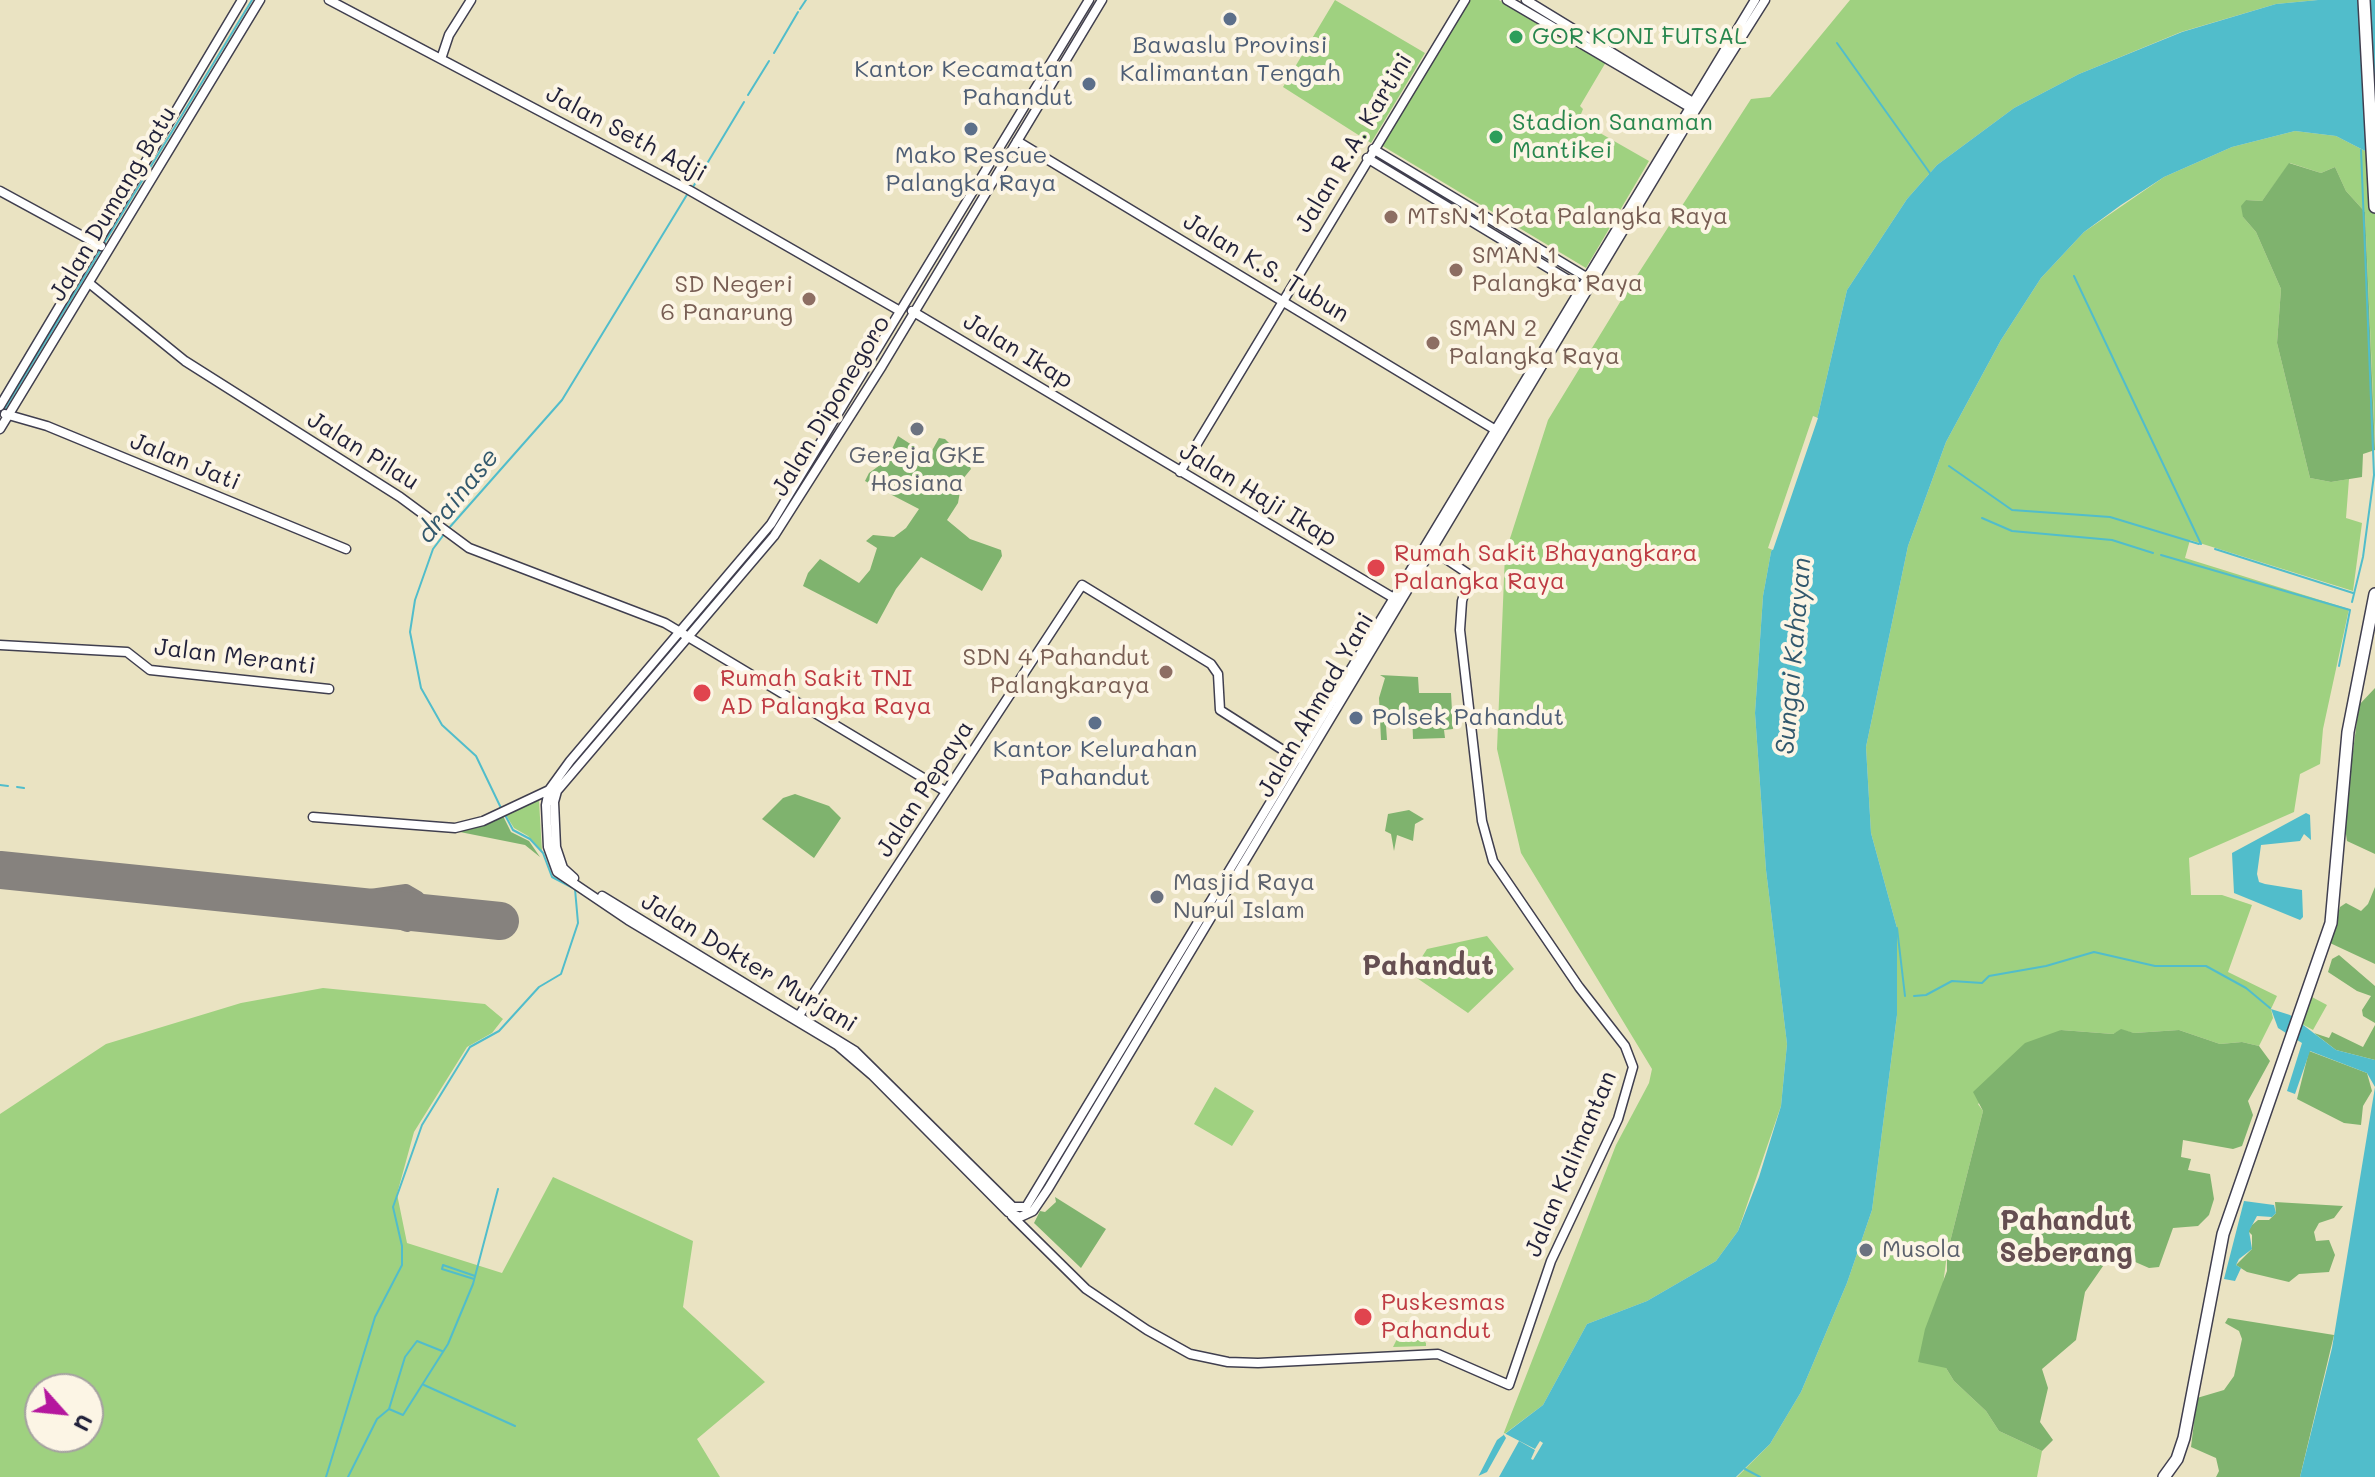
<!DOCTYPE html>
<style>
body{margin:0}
#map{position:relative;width:2375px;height:1477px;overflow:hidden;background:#eae3c2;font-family:Mali,sans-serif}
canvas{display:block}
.north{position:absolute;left:24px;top:1373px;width:80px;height:80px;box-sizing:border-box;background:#fcf5e5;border:2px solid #a5a1a1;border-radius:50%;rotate:117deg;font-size:22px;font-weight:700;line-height:32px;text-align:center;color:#22223b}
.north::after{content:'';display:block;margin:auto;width:28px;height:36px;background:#b5179e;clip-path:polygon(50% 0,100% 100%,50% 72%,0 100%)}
</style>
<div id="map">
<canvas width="2375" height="1477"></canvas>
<div class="north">U</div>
</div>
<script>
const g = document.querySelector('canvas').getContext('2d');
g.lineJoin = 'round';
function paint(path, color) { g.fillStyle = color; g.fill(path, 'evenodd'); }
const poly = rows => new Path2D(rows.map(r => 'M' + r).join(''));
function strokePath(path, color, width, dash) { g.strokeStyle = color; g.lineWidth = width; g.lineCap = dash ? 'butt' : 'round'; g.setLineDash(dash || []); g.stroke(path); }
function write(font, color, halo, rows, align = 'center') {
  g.font = font + ' Mali,sans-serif'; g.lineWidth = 8; g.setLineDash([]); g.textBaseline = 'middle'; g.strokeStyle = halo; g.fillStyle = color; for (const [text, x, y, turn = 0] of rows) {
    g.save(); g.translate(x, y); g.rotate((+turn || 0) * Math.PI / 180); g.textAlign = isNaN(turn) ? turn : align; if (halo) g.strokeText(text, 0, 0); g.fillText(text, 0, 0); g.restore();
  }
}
paint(poly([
 [1335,0,1425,53,1371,143,1283,87],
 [1470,0,1499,0,1606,62,1580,106,1583,109,1581,114,1595,123,1593,129,1649,161,1586,268,1381,145],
 [1850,0,2318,0,2276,4,2181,32,2079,74,2014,108,1937,165,1907,199,1847,290,1818,415,1771,552,1763,596,1755,713,1766,870,1787,1044,1781,1106,1738,1231,1716,1261,1647,1301,1587,1324,1543,1405,1503,1435,1616,1145,1649,1083,1652,1069,1521,853,1497,749,1505,554,1548,420,1625,294,1751,99,1770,97],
 [2295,131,2336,136,2375,156,2375,442,2365,212,2346,191,2335,167,2321,173,2290,163,2262,201,2246,200,2243,217,2256,232,2281,289,2277,343,2310,478,2331,482,2349,479,2346,518,2362,523,2353,591,2190,540,2185,558,2349,609,2323,729,2320,764,2300,774,2294,812,2189,858,2191,895,2222,895,2252,905,2228,972,2277,996,2271,1009,2273,1018,2259,1046,2242,1042,2220,1044,2179,1030,2134,1033,2121,1030,2113,1034,2061,1030,1978,1104,1983,1111,1947,1254,1943,1285,1946,1368,1954,1381,1986,1411,1999,1431,2042,1451,2037,1477,1737,1477,1770,1444,1801,1392,1847,1283,1872,1210,1897,1015,1897,928,1871,833,1866,747,1908,546,1946,442,2001,340,2041,278,2084,232,2164,177,2232,147],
 [538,799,539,801,542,851,528,836,514,828,504,812],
 [1487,936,1514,969,1468,1013,1411,974,1427,949],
 [323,988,485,1004,503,1019,492,1033,467,1047,414,1132,397,1194,407,1243,502,1273,553,1177,693,1241,683,1307,765,1382,697,1439,720,1477,0,1477,0,1114,106,1044,241,1003],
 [40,1389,88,1389,88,1437,40,1437],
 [2310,996,2327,1005,2313,1030,2300,1023],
 [1215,1087,1254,1111,1232,1146,1194,1124],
 [1406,1321,1426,1343,1426,1346,1393,1347]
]), '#9fd180');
paint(poly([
 [2289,163,2321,173,2335,167,2346,191,2365,212,2375,450,2363,454,2362,477,2331,482,2310,478,2277,343,2281,289,2256,232,2243,217,2241,206,2246,200,2262,201],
 [898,436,929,456,939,438,945,439,967,461,971,469,962,480,958,503,947,520,970,539,1001,550,1002,556,982,591,921,557,896,589,877,624,803,586,808,573,820,559,859,583,870,570,877,548,866,541,873,535,894,537,906,528,919,509,865,481,869,473,887,460],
 [1380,675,1418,677,1419,693,1451,693,1453,729,1444,730,1445,738,1413,739,1412,711,1385,711,1387,740,1381,740,1379,698,1385,678],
 [2375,688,2375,854,2347,841,2344,821,2359,705],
 [795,794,829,806,841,818,814,858,762,819,783,798],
 [1409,810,1424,819,1415,824,1413,841,1397,835,1394,851,1391,834,1385,831,1388,814],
 [502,814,511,832,529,841,540,857,525,845,460,832],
 [2375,887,2375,964,2330,943,2340,907,2346,903,2361,911,2368,904],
 [2339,955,2375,986,2375,1023,2363,1016,2362,1010,2371,996,2357,991,2328,972,2332,959],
 [2375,1025,2375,1060,2336,1050,2314,1033,2329,1038,2332,1032,2363,1047],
 [2121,1029,2134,1033,2179,1030,2220,1044,2242,1042,2259,1046,2270,1061,2248,1101,2253,1115,2242,1146,2233,1149,2183,1140,2181,1157,2191,1159,2188,1170,2210,1174,2214,1199,2209,1215,2198,1226,2173,1228,2159,1267,2149,1268,2117,1254,2110,1256,2085,1292,2076,1340,2042,1369,2048,1388,2040,1422,2053,1440,2042,1451,1999,1431,1986,1411,1954,1381,1946,1368,1918,1362,1925,1329,1947,1271,1947,1254,1983,1111,1973,1092,2025,1043,2061,1030,2113,1034],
 [2309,1051,2367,1073,2372,1091,2363,1106,2361,1125,2344,1123,2297,1099],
 [1055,1197,1106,1229,1081,1268,1034,1223,1040,1211,1045,1212,1056,1202],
 [2275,1202,2343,1206,2334,1218,2319,1223,2314,1232,2316,1241,2329,1240,2335,1255,2329,1272,2299,1274,2289,1282,2247,1272,2236,1265,2252,1249,2252,1235,2248,1231,2252,1225,2258,1220,2269,1220,2276,1213],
 [2228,1318,2334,1335,2300,1477,2216,1477,2219,1471,2216,1458,2191,1447,2197,1398,2224,1390,2234,1376,2242,1339,2239,1331,2225,1323]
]), '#7fb36e');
paint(poly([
 [2318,0,2375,0,2375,156,2336,136,2295,131,2232,147,2164,177,2121,205,2084,232,2041,278,2001,340,1946,442,1908,546,1866,747,1871,833,1897,928,1897,1015,1872,1210,1847,1283,1801,1392,1770,1444,1736,1477,1478,1477,1497,1440,1543,1405,1587,1324,1647,1301,1716,1261,1738,1231,1759,1177,1781,1106,1787,1044,1766,870,1755,713,1763,596,1771,552,1818,415,1847,290,1907,199,1937,165,2014,108,2079,74,2182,32,2276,4],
 [2306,813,2310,815,2311,840,2304,834,2300,841,2261,845,2257,874,2259,882,2265,884,2302,890,2303,917,2300,920,2234,893,2232,853],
 [2271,1009,2290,1015,2336,1050,2375,1060,2375,1477,2300,1477,2332,1348,2375,1087,2367,1073,2310,1051,2295,1094,2287,1091,2302,1043,2278,1028],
 [2244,1201,2274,1205,2276,1213,2272,1217,2257,1216,2249,1231,2252,1249,2239,1259,2236,1265,2241,1268,2235,1281,2224,1279]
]), '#51bdcb');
paint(poly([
 [1813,416,1818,418,1773,550,1768,548],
 [1502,1432,1535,1449,1540,1441,1543,1443,1533,1460,1531,1459,1535,1450,1519,1441,1499,1477,1476,1477,1487,1472,1506,1438]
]), '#eae3c2');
strokePath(poly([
 [800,9,806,0],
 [1837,43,1932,176],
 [774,53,798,12],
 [748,95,769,61],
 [693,187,744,102],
 [103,245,252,0],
 [2074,276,2201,544],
 [4,410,100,251],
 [1949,466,2012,510,2110,517,2199,544],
 [1982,518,2012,531,2112,540,2153,553],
 [449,528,562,400,688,193],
 [445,533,433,549,415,600,410,632,421,688,442,725,476,756,501,808],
 [2215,549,2353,593],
 [2161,555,2350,610,2339,666],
 [2352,602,2363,557,2374,475,2361,150],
 [0,785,8,786],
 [17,787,24,788],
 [1897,928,1905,996],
 [1914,996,1926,995,1952,981,1982,983,1989,976,2046,966,2094,952,2155,966,2206,966,2246,988,2270,1008],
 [474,1279,442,1269,443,1265,475,1276],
 [424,1385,515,1426],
 [389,1409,405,1357,417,1341,442,1351],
 [1745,1469,1760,1477],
 [326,1477,375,1317,402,1265,402,1246,393,1207,422,1125,470,1047,499,1031,539,987,561,974,578,923,575,889,552,877,543,853,530,839,513,830,504,813],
 [348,1477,377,1419,389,1409,403,1415,448,1344,473,1284,498,1189]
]), '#51bdcb', 2);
strokePath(poly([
 [320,903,406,891,418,898,420,908,417,921,407,925,396,921,389,910]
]), '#86827e', 14);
strokePath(poly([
 [0,870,500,921]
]), '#86827e', 38);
const secondary = poly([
 [329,0,689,190,900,311],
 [1089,0,771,524,570,761,549,790,546,805,548,847,557,872,628,920,837,1045,872,1075,1008,1212,1020,1217,1033,1211,1048,1189,1695,111,1765,0],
 [1507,0,1691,108],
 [1526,0,1696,104],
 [441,59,449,35,471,0],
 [1017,141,1494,429],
 [1373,149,1586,277],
 [1367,158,1580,287],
 [0,191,101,246],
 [89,283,185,361,400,497,469,548,665,623,945,791],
 [912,311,1392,597],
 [0,406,242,0],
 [5,414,47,426,346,549],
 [0,429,260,0],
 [1180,472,1465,0],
 [0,645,127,652,150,670,329,689],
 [313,817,455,828,483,821,549,790],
 [574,878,563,868,556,847,554,802,557,791,774,536,882,366,1102,0],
 [602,896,855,1051,1013,1207,1026,1207,1755,0],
 [800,1014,1082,585,1211,664,1218,674,1220,710,1297,759],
 [1012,1216,1086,1289,1147,1330,1190,1354,1228,1362,1258,1363,1438,1354,1509,1385,1551,1261,1618,1119,1633,1067,1625,1046,1579,987,1493,861,1482,821,1460,630,1462,601,1470,575,1431,549]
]);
const highway = poly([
 [2364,0,2375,207],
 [2164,1477,2177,1459,2184,1438,2223,1234,2331,923,2348,732,2375,594]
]);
strokePath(secondary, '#403f4f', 11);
strokePath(highway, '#403f4f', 14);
strokePath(secondary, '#fff', 8);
strokePath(highway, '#fff', 11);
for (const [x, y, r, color] of [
 [1230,19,8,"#5c6f8a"],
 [1516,37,8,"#2e9e5b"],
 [1089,84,8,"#5c6f8a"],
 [971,129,8,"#5c6f8a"],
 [1496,137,8,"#2e9e5b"],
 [1391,217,8,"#8d6e63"],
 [1456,270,8,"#8d6e63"],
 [809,299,8,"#8d6e63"],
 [1433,343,8,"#8d6e63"],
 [917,429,8,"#6b7280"],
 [1376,568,10,"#e0444e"],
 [1166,672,8,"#8d6e63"],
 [702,693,10,"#e0444e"],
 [1356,718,8,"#5c6f8a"],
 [1095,723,8,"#5c6f8a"],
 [1157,897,8,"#6b7280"],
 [1866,1250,8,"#6b7280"],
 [1363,1317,10,"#e0444e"]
]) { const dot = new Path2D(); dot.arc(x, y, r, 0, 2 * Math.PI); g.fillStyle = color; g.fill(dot); strokePath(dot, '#fcf5e5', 3); }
write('24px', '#27864d', '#fcf5e5', [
 ["GOR KONI FUTSAL",1532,37],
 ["Stadion Sanaman",1512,123],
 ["Mantikei",1512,151]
], 'left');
write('24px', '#4e5e75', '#fcf5e5', [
 ["Bawaslu Provinsi",1230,46],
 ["Kalimantan Tengah",1230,74],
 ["Kantor Kecamatan",1073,70,"right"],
 ["Pahandut",1073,98,"right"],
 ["Mako Rescue",971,156],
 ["Palangka Raya",971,184],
 ["Polsek Pahandut",1372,718,"left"],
 ["Kantor Kelurahan",1095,750],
 ["Pahandut",1095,778]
]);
write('24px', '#22223b', '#fcf5e5', [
 ["Jalan Seth Adji",626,134,28],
 ["Jalan R.A. Kartini",1354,143,-59],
 ["Jalan Dumang Batu",113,204,-59],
 ["Jalan K.S. Tubun",1266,268,31],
 ["Jalan Ikap",1018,351,31],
 ["Jalan Diponegoro",831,406,-59],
 ["Jalan Pilau",363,451,32],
 ["Jalan Jati",185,462,22],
 ["Jalan Haji Ikap",1258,495,31],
 ["Jalan Meranti",235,657,7],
 ["Jalan Ahmad Yani",1316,705,-60],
 ["Jalan Pepaya",925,789,-57],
 ["Jalan Dokter Murjani",749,963,31],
 ["Jalan Kalimantan",1571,1164,-67]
]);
write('24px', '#785e54', '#fcf5e5', [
 ["MTsN 1 Kota Palangka Raya",1407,217],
 ["SMAN 1",1472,256],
 ["Palangka Raya",1472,284],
 ["SD Negeri",793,285,"right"],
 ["6 Panarung",793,313,"right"],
 ["SMAN 2",1449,329],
 ["Palangka Raya",1449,357],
 ["SDN 4 Pahandut",1150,658,"right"],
 ["Palangkaraya",1150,686,"right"]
], 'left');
write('24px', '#5b616d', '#fcf5e5', [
 ["Gereja GKE",917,456,"center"],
 ["Hosiana",917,484,"center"],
 ["Masjid Raya",1173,883],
 ["Nurul Islam",1173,911],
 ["Musola",1882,1250]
], 'left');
write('24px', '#be3a42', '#fcf5e5', [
 ["Rumah Sakit Bhayangkara",1394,554],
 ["Palangka Raya",1394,582],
 ["Rumah Sakit TNI",720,679],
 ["AD Palangka Raya",720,707],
 ["Puskesmas",1381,1303],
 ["Pahandut",1381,1331]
], 'left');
write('italic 26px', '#32586d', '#fcf5e5', [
 ["drainase",458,496,-51],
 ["Sungai Kahayan",1794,656,-85]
]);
write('bold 28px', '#654e51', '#fcf5e5', [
 ["Pahandut",1428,966],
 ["Pahandut",2066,1221],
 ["Seberang",2066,1253]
]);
</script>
